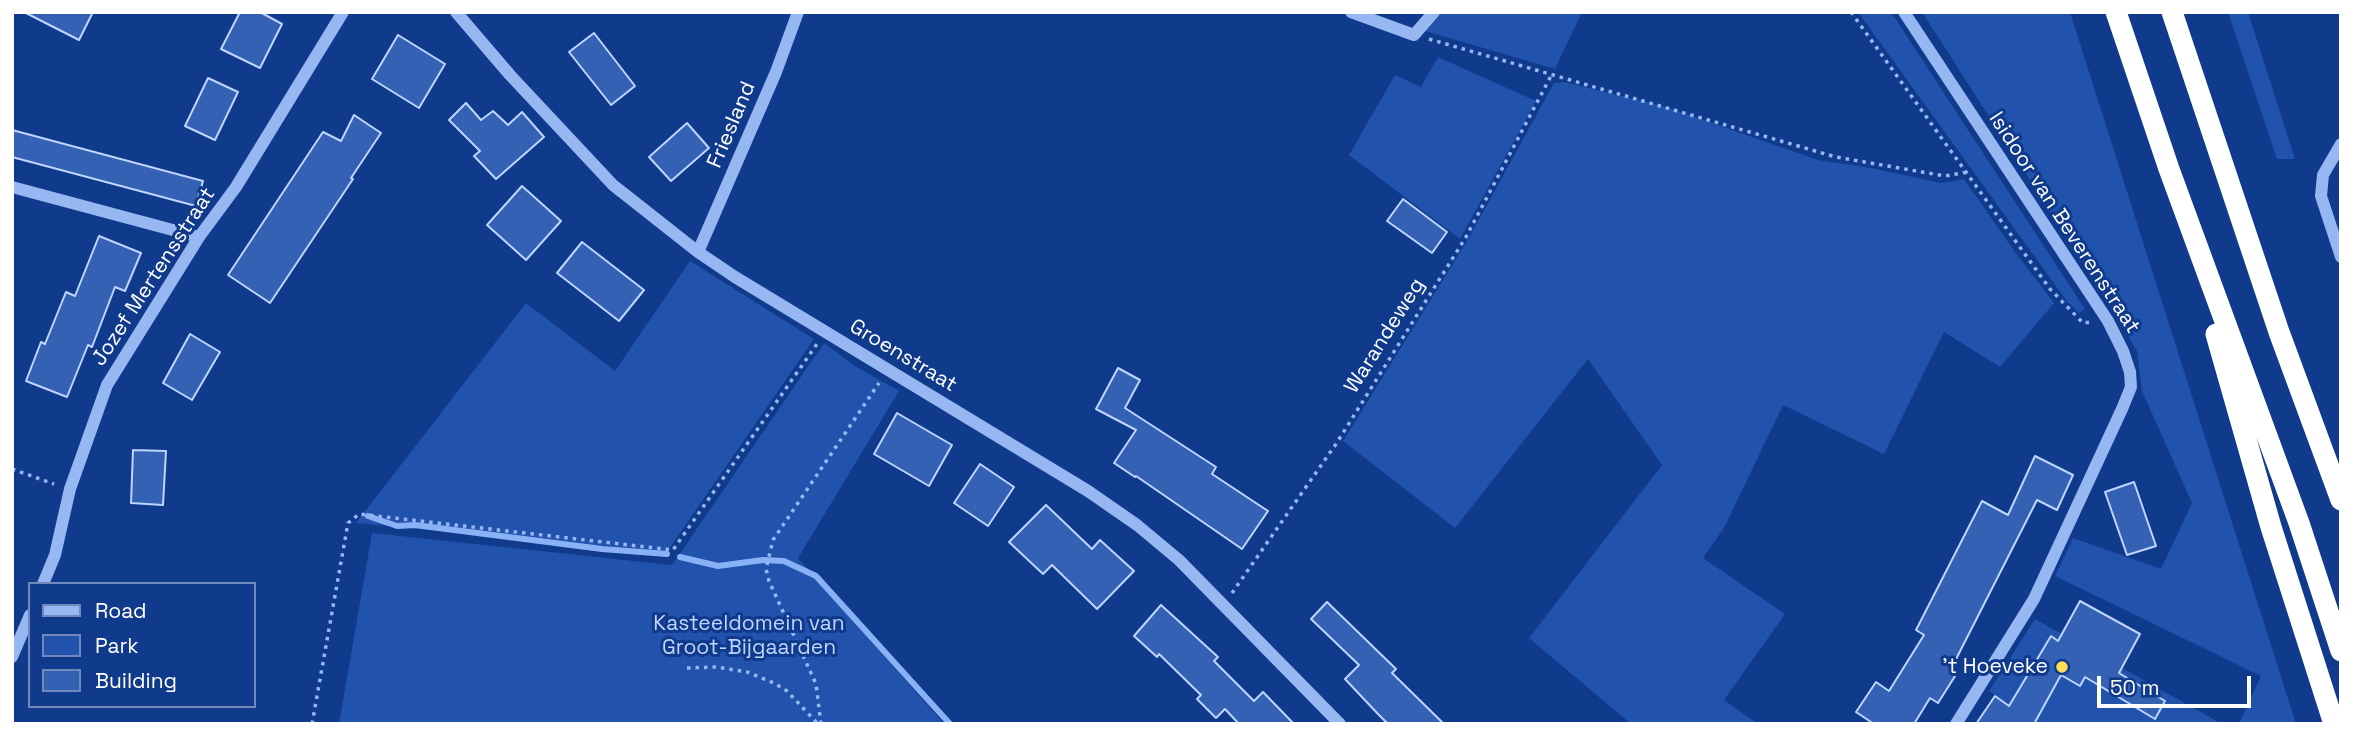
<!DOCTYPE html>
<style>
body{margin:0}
#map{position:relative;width:2353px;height:736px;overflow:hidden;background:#103a8c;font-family:"Space Grotesk",sans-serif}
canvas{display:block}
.frame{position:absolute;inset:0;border:14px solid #fff;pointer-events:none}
.legend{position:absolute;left:28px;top:582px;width:228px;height:126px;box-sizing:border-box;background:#103a8c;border:2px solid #7089ba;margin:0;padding:9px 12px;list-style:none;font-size:21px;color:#fff}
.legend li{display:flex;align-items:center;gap:14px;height:35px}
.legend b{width:35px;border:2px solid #7089ba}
.scale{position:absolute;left:2097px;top:676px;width:154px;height:32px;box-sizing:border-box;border:4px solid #fff;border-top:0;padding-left:9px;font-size:21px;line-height:24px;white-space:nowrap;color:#fff;-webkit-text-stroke:5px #103a8c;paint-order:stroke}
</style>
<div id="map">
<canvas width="2353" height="736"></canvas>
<div class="frame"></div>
<ul class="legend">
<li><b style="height:9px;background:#97b7f2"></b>Road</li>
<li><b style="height:19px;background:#2152ac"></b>Park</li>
<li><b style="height:19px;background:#3461b4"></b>Building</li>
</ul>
<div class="scale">50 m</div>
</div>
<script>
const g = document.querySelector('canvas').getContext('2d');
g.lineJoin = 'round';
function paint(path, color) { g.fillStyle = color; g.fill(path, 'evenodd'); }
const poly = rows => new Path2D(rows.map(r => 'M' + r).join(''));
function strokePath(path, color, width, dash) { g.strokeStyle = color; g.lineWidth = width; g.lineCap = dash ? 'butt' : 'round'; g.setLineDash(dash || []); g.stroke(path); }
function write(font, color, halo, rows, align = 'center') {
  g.font = font + ' "Space Grotesk",sans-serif'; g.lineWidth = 6; g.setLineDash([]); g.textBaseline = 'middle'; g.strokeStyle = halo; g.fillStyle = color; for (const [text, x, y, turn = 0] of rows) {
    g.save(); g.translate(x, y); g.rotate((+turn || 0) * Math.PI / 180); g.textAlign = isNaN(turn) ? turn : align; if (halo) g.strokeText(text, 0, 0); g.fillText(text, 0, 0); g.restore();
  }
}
paint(poly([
 [1440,12,1582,12,1555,69,1425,31],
 [1858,12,1891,12,2085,309,2079,313,2066,300],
 [1922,12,2070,12,2296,724,2239,724,2261,676,2055,576,2073,538,2161,569,2192,503,2142,391,2137,351,2103,294],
 [2228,12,2248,12,2295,159,2277,159],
 [1438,57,1536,101,1460,239,1349,155,1395,75,1421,87],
 [1564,82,1666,107,1818,160,1871,168,1941,183,1964,179,2015,252,2054,303,2000,367,1944,332,1884,454,1783,405,1724,528,1703,558,1785,614,1724,700,1758,724,1631,724,1529,638,1662,465,1588,359,1455,528,1343,441,1467,241,1554,83],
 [690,261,814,339,667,552,356,523,526,303,615,371],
 [824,343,855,366,899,391,798,558,944,724,339,724,372,533,672,565],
 [2035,619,2222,724,2035,724,1989,691]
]), '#2152ac');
strokePath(poly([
 [368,516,397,526,415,525,602,549,667,554],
 [680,557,718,566,763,560,784,561,816,576,950,724]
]), '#88b1f6', 6);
const building = poly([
 [24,12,93,12,79,40,24,12],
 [240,12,260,12,282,24,260,68,221,49,240,12],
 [594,33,635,86,611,105,569,52,594,33],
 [398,35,445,64,419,108,372,79,398,35],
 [208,78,238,92,215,140,185,126,208,78],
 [466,103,481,120,493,111,508,125,522,112,544,137,496,179,474,156,480,151,449,120,466,103],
 [354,115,381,133,351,178,353,179,270,303,228,275,323,132,341,141,354,115],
 [687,123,709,148,671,181,649,157,687,123],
 [12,130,203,181,196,206,12,157,12,130],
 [522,186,561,221,526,260,487,225,522,186],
 [1403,199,1447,232,1432,253,1387,221,1403,199],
 [99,236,141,253,125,291,115,287,92,347,88,345,67,397,26,381,41,342,45,344,66,292,75,296,99,236],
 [582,242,644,290,619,321,557,273,582,242],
 [190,334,220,352,192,400,163,383,190,334],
 [1118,368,1140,380,1125,408,1216,467,1212,474,1268,511,1242,549,1136,476,1135,477,1114,463,1136,430,1096,409,1118,368],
 [897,413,952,445,929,486,874,454,897,413],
 [133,450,166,451,163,505,131,503,133,450],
 [2035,456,2073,475,2057,510,2037,500,1951,669,1957,673,1938,703,1930,698,1914,724,1874,724,1856,712,1876,682,1889,691,1924,635,1916,630,1982,501,2008,515,2035,456],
 [980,464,1014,487,988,526,954,503,980,464],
 [2134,482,2156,546,2127,555,2105,492,2134,482],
 [1046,505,1092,549,1100,540,1134,571,1097,609,1052,565,1043,574,1009,542,1046,505],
 [2080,601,2140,634,2119,673,2165,701,2155,719,2085,677,2080,686,2061,675,2034,724,1976,724,1995,696,2009,706,2051,636,2058,641,2080,601],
 [1327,602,1396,669,1392,673,1444,724,1388,724,1378,714,1345,679,1359,665,1311,619,1327,602],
 [1161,605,1218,657,1214,661,1254,701,1263,692,1294,724,1239,724,1225,709,1216,718,1197,699,1201,695,1159,654,1157,657,1134,636,1161,605]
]);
paint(building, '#3461b4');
strokePath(building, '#bed5fd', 2);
strokePath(poly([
 [1851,12,2050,289,2083,323,2092,322],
 [1429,39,1836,157,1945,176,1967,172],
 [12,469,54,484],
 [1232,593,1336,444,1466,237,1552,74],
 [687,668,716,667,747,672,774,683,787,691,818,724],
 [312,724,348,523,359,514,673,550,817,344],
 [821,724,816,684,769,581,766,569,773,540,879,383]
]), '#97b7f2', 3.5, [3.5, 5]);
strokePath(poly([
 [456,12,510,75,613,185,698,252,735,277,1088,491,1137,525,1179,560,1340,724],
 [1351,12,1414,35,1434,12],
 [1904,12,2108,321,2123,351,2130,372,2131,387,2122,409,2034,599,1956,724],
 [2341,144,2323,175,2321,196,2341,257],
 [12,187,199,237],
 [698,252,776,72,798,12],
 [43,584,55,555,70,489,107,385,199,237,236,187,343,12],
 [12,657,30,615]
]), '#97b7f2', 12);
strokePath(poly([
 [2116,12,2169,169,2299,523,2341,651],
 [2172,12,2279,332,2341,500],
 [2216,334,2271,527,2334,724]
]), '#fff', 21);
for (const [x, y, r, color] of [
 [2062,667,7,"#ffdf58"]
]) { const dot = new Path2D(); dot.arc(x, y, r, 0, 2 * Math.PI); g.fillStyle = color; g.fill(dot); strokePath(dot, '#103a8c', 2.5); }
write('21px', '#fff', '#103a8c', [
 ["Friesland",732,125,-67],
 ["Isidoor van Beverenstraat",2064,223,57],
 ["Jozef Mertensstraat",154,277,-57],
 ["Warandeweg",1385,336,-58],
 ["Groenstraat",903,356,31]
]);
write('21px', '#bed5fd', '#103a8c', [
 ["Kasteeldomein van",749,624],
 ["Groot-Bijgaarden",749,648]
]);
write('21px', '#fff', '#103a8c', [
 ["'t Hoeveke",2048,667]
], 'right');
</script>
